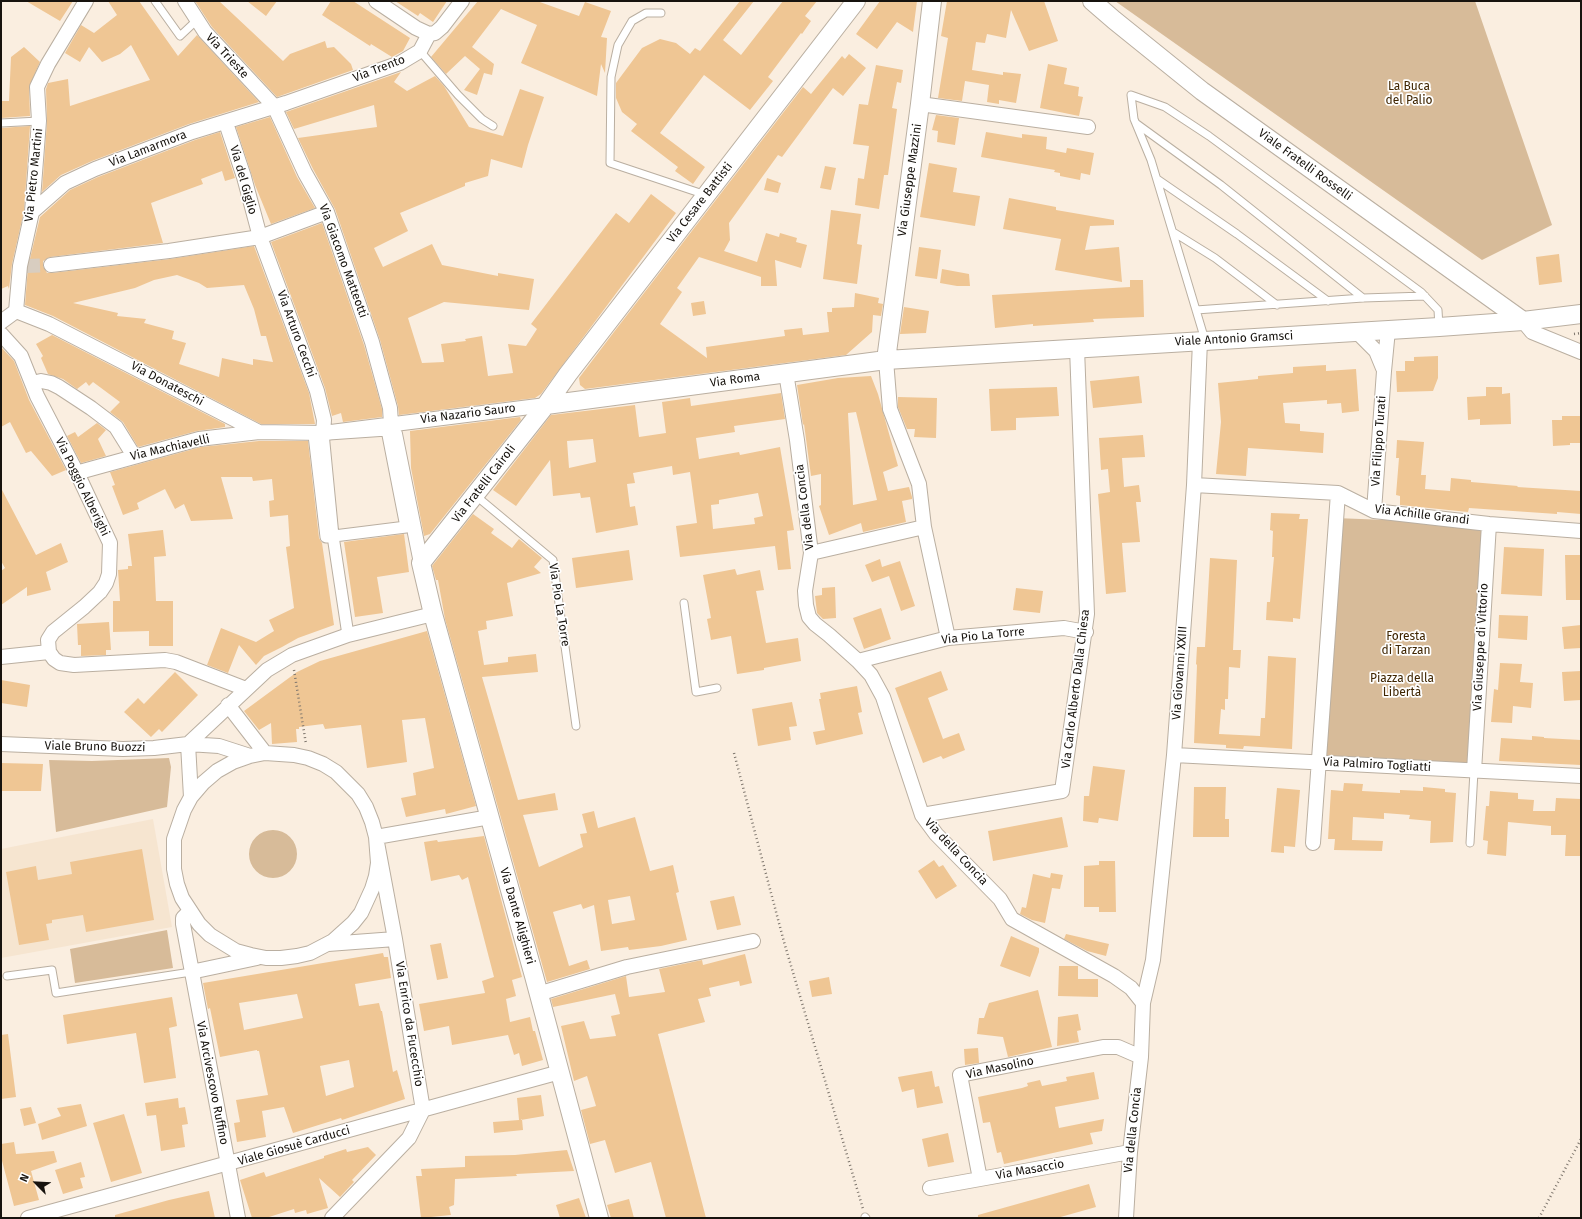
<!DOCTYPE html>
<meta charset="utf-8">
<style>
body{margin:0}
#map{position:relative;width:1582px;height:1219px;overflow:hidden;background:#faeee0;font-family:"Fira Sans",sans-serif}
canvas{display:block}
.frame{position:absolute;inset:0;border:2px solid #17130e;pointer-events:none}
.north{position:absolute;left:16px;top:1163px;width:40px;height:40px;-webkit-text-stroke:3px #fff;paint-order:stroke;rotate:294deg;font-size:11px;font-weight:700;line-height:16px;text-align:center;color:#17130e}
.north::after{content:'';display:block;margin:auto;width:14px;height:18px;background:#17130e;clip-path:polygon(50% 0,100% 100%,50% 72%,0 100%)}
</style>
<div id="map">
<canvas width="1582" height="1219"></canvas>
<div class="frame"></div>
<div class="north">N</div>
</div>
<script>
const g = document.querySelector('canvas').getContext('2d');
g.lineJoin = 'round';
function paint(path, color) { g.fillStyle = color; g.fill(path, 'evenodd'); }
const poly = rows => new Path2D(rows.map(r => 'M' + r).join(''));
function strokePath(path, color, width, dash) { g.strokeStyle = color; g.lineWidth = width; g.lineCap = dash ? 'butt' : 'round'; g.setLineDash(dash || []); g.stroke(path); }
function write(font, color, halo, rows, align = 'center') {
  g.font = font + ' "Fira Sans",sans-serif'; g.lineWidth = 3.5; g.setLineDash([]); g.textBaseline = 'middle'; g.strokeStyle = halo; g.fillStyle = color; for (const [text, x, y, turn = 0] of rows) {
    g.save(); g.translate(x, y); g.rotate((+turn || 0) * Math.PI / 180); g.textAlign = isNaN(turn) ? turn : align; if (halo) g.strokeText(text, 0, 0); g.fillText(text, 0, 0); g.restore();
  }
}
paint(poly([
 [153,819,172,927,1,958,1,849]
]), '#f6e5d0');
paint(poly([
 [1115,1,1475,1,1552,225,1482,260],
 [1335,518,1489,524,1474,771,1318,761],
 [169,758,171,767,167,807,56,832,49,760,92,761],
 '249 854a24 24 0 1 1 48 0a24 24 0 1 1-48 0Z',
 [167,930,173,968,75,983,70,949]
]), '#d7bb99');
paint(poly([
 [26,1,73,1,60,21],
 [108,1,139,1,178,56,197,35,259,102,189,124,92,161,61,175,42,192,47,122,46,89,48,83,68,79,70,106,150,80,131,45,120,54,102,62,89,47,80,62,65,53,81,25,94,33,117,15],
 [195,1,219,1,283,61,290,54,325,41,327,48,334,47,351,64,353,70,277,97,212,27],
 [247,1,277,1,266,16],
 [331,1,353,1,410,38,403,51,392,57,371,44,370,46,322,15],
 [395,1,447,1,433,22,420,13,418,16],
 [478,1,537,1,579,16,585,2,611,11,601,37,607,38,605,73,601,64,597,96,521,63,537,25,501,9,472,47,494,64,492,75,484,73,477,95,464,90,480,69,465,56,446,74,431,57],
 [740,1,754,1,723,40,741,55,783,1,817,1,805,16,811,21,802,34,801,33,768,77,773,81,750,110,704,75,660,133,705,167,693,184,675,171,678,167,631,131,637,124,622,112,616,98,616,83,642,48,660,39,676,43,690,54,695,48,700,51],
 [880,1,917,1,913,32,897,22,877,49,856,34],
 [947,1,1044,1,1058,41,1029,51,1011,10,1006,38,987,34,985,43,976,42,972,70,1003,75,1003,72,1021,74,1016,103,999,100,999,104,987,102,989,85,965,81,962,101,938,98,948,38,941,36],
 [24,47,40,62,29,87,30,116,1,118,1,101,9,101,11,57],
 [849,54,866,68,843,96,833,88,782,157,778,155,729,223,730,240,724,251,757,262,766,233,779,237,780,233,797,238,796,242,807,245,801,268,775,260,777,286,761,286,761,277,699,257,677,288,682,292,660,324,707,358,706,347,785,336,784,330,802,328,803,335,829,332,827,312,832,312,832,308,854,307,855,293,879,298,878,303,883,304,881,316,873,315,872,332,846,355,585,389,580,385,579,378,617,328,803,87,811,94,842,56,845,59],
 [1048,64,1067,68,1064,84,1079,87,1078,96,1083,97,1079,116,1040,108],
 [876,65,903,70,901,83,897,82,892,108,897,109,888,175,884,175,879,209,855,205,858,178,864,179,869,146,853,144,859,104,868,105],
 [401,72,394,82,407,91,435,76,444,86,469,127,503,136,520,89,544,97,528,145,522,168,491,159,488,176,465,183,465,186,400,213,408,231,374,248,383,267,432,244,442,265,498,276,498,273,534,279,529,310,444,302,408,318,422,363,444,362,441,344,466,341,465,339,482,336,488,376,513,373,508,344,526,346,537,329,531,324,616,213,629,223,651,194,676,213,541,394,535,398,399,415,398,406,380,340,335,209,313,169,298,138,377,127,374,105,294,129,286,112],
 [936,115,959,118,955,145,937,142,938,131,932,130],
 [270,117,297,177,315,208,271,224,255,185,236,127],
 [30,126,24,211,12,264,9,289,8,286,1,289,1,128],
 [220,132,235,178,225,181,222,171,201,179,203,184,151,203,163,243,50,257,43,261,43,266,47,273,52,273,170,259,254,246,309,393,315,424,261,424,53,316,25,305,28,267,40,217,70,190,98,177,195,140],
 [177,275,199,283,207,288,244,285,254,309,261,336,266,336,273,362,253,359,253,365,222,358,219,377,179,364,186,343,172,339,174,331,144,323,146,319,117,316,118,313,73,303,135,288,154,280],
 [986,132,1022,138,1022,134,1047,137,1046,149,1066,153,1067,148,1094,153,1090,175,1081,173,1080,180,1060,176,1060,173,1054,172,1055,170,981,157],
 [929,163,957,168,953,192,980,196,975,226,920,217],
 [825,166,836,168,831,190,820,188],
 [767,178,781,183,778,193,764,190],
 [1009,198,1056,207,1056,210,1114,220,1114,225,1090,226,1085,250,1119,247,1122,282,1055,270,1061,239,1003,229],
 [831,210,861,214,857,244,862,245,857,284,823,279],
 [322,223,364,345,382,409,382,417,343,422,341,413,332,416,325,388,271,242],
 [919,247,941,250,937,279,915,276],
 [1559,254,1562,282,1539,285,1536,257],
 [942,269,969,274,970,286,957,286,940,283],
 [1130,280,1143,280,1144,317,1093,319,1094,322,1033,326,1033,324,995,328,992,295,1130,287],
 [704,301,706,314,693,316,691,303],
 [904,307,929,311,926,333,900,334],
 [52,335,225,424,225,427,197,431,138,447,123,422,110,412,120,402,93,382,89,386,86,382,77,389,63,379,48,374,41,358,43,356,36,344],
 [1,347,14,361,29,400,66,470,52,476,31,451,26,453,10,422,1,427],
 [1438,356,1438,378,1433,391,1397,392,1396,371,1405,371,1405,361,1414,361,1414,357],
 [1326,365,1326,371,1356,369,1359,411,1342,413,1341,403,1327,404,1327,400,1283,403,1285,423,1300,424,1300,431,1324,433,1323,453,1248,448,1246,476,1216,474,1221,422,1218,383,1258,379,1258,376,1293,373,1293,367],
 [871,376,878,394,898,466,883,472,888,491,909,487,912,497,912,499,902,501,906,522,863,532,861,523,829,535,819,506,821,505,821,474,811,476,804,424,803,425,797,385,838,378],
 [856,412,877,500,853,505,848,413],
 [1139,376,1142,403,1093,408,1090,381],
 [1057,387,1059,416,1016,418,1016,430,991,431,989,389],
 [1486,387,1502,387,1502,394,1510,393,1511,424,1480,425,1480,419,1468,420,1467,397,1486,396],
 [781,393,785,419,734,426,735,432,696,438,699,459,739,452,740,455,780,447,794,530,787,531,791,569,778,570,775,546,680,557,676,526,697,523,690,472,673,475,672,466,633,473,635,483,627,484,630,507,635,506,638,525,596,533,590,497,581,498,580,493,553,496,550,460,516,506,493,490,551,415,635,405,639,437,666,433,662,402,690,398,691,406],
 [593,439,596,462,569,468,567,441],
 [758,493,763,516,754,518,755,524,713,529,711,505,719,504,719,500],
 [898,397,937,398,936,438,914,437,915,429,907,429,898,407],
 [1562,416,1581,416,1581,443,1570,443,1570,445,1553,446,1552,420,1562,420],
 [520,417,521,420,430,534,424,536,411,468,410,431],
 [97,423,106,430,98,439,106,456,81,463,67,436,75,432,78,437],
 [1143,435,1145,457,1122,458,1124,487,1139,485,1141,502,1136,502,1140,542,1122,543,1126,592,1106,594,1098,494,1110,492,1108,469,1101,470,1099,438],
 [1397,440,1424,442,1421,475,1426,475,1425,489,1450,491,1451,478,1471,480,1471,482,1518,486,1517,487,1581,491,1581,514,1557,512,1557,514,1469,508,1468,512,1400,505,1400,496,1396,495,1399,458,1396,458],
 [259,441,308,441,319,538,322,543,334,625,298,638,282,647,264,656,256,665,239,645,228,673,207,665,221,628,256,642,274,631,269,620,294,608,286,547,290,546,288,515,270,517,269,501,274,500,272,479,253,481,252,477,221,477,233,519,191,521,184,504,175,509,165,489,137,503,139,509,123,515,112,486,115,485,110,472,201,447],
 [1,488,36,555,61,543,68,562,46,572,51,590,27,596,27,587,1,605,1,571,5,568,1,561],
 [1271,513,1300,514,1299,519,1308,519,1300,619,1293,618,1293,622,1266,620,1267,602,1270,602,1274,557,1272,557,1273,531,1270,530],
 [473,514,494,529,491,533,512,548,519,539,542,558,534,567,541,573,507,583,513,616,486,621,487,629,478,631,484,665,508,662,508,657,536,654,538,672,482,677,518,800,555,793,558,810,523,815,539,867,583,847,580,834,587,833,582,814,594,811,598,828,635,817,650,871,673,865,679,892,676,893,687,940,661,946,629,950,628,947,601,951,594,905,583,909,581,904,553,912,569,966,587,960,590,969,547,982,445,619,438,580,436,580,432,566],
 [630,896,635,920,612,924,608,900],
 [163,530,166,556,154,557,156,601,173,601,173,646,149,646,149,631,113,632,113,601,120,601,118,570,128,569,128,566,132,566,128,534],
 [404,534,409,572,377,577,383,613,355,617,344,542],
 [1504,547,1544,549,1542,596,1501,594],
 [629,550,633,580,576,588,572,558],
 [1565,555,1581,555,1581,600,1566,600],
 [1210,558,1237,560,1233,650,1241,650,1240,668,1229,667,1228,699,1225,699,1225,710,1221,709,1219,734,1260,736,1261,718,1265,718,1268,656,1296,658,1292,749,1244,746,1243,749,1226,748,1226,745,1194,743,1197,665,1196,664,1197,647,1205,647],
 [880,559,882,567,900,561,915,606,901,611,889,576,872,582,865,565],
 [735,569,737,575,760,570,764,590,756,591,766,643,798,638,801,661,764,668,764,670,737,674,731,636,711,640,707,619,711,618,703,575],
 [835,587,836,618,823,619,817,613,815,596,822,595,822,588],
 [1016,588,1043,591,1040,613,1013,610],
 [881,608,891,639,864,649,853,618],
 [1499,615,1528,616,1527,640,1498,638],
 [109,622,111,650,106,650,106,655,81,656,81,645,78,645,77,624],
 [1581,625,1581,648,1564,649,1562,627],
 [427,631,476,806,446,814,445,809,406,817,401,798,416,795,413,773,434,768,425,718,402,720,407,762,367,768,361,725,325,729,323,724,299,727,299,729,296,729,297,742,272,744,271,723,259,730,244,711,297,672,320,661],
 [1500,663,1522,664,1520,682,1533,683,1531,708,1513,706,1512,723,1491,722,1494,689,1498,690],
 [941,671,948,690,928,698,943,739,959,733,965,750,943,759,941,756,923,763,895,688],
 [1581,671,1581,700,1564,701,1562,672],
 [175,672,198,695,162,732,159,729,151,737,124,712,138,698,144,704],
 [1,680,30,685,27,707,1,703],
 [857,686,862,712,858,713,863,734,816,745,813,732,825,730,819,699,821,699,820,693],
 [792,702,797,726,789,727,791,740,758,746,752,709],
 [1532,736,1544,737,1544,738,1581,740,1581,765,1499,761,1501,738,1532,740],
 [1,763,43,764,41,791,1,791],
 [1093,766,1125,770,1118,821,1099,818,1098,823,1083,821,1084,796,1089,796],
 [1344,783,1363,784,1362,791,1400,793,1400,790,1423,791,1423,787,1445,789,1445,792,1456,793,1453,842,1430,843,1431,821,1409,819,1410,815,1384,813,1384,819,1353,817,1352,840,1383,841,1382,851,1334,850,1335,839,1328,839,1331,790,1343,791],
 [1194,787,1226,787,1225,819,1229,819,1229,837,1193,837],
 [1277,788,1300,790,1295,847,1284,846,1284,853,1271,852],
 [1490,791,1518,793,1518,799,1534,800,1533,811,1555,811,1556,798,1581,799,1581,856,1565,856,1566,835,1551,835,1551,826,1508,822,1506,856,1487,854,1488,841,1483,840,1486,806,1489,806],
 [1062,817,1068,847,993,861,988,831],
 [484,836,522,977,512,980,516,996,506,999,510,1022,530,1017,533,1031,535,1031,543,1060,522,1066,519,1053,514,1055,508,1035,452,1045,449,1026,424,1031,419,1004,485,993,482,981,494,977,468,877,462,880,459,875,431,881,424,842,437,840,438,842],
 [142,849,154,920,86,932,83,915,52,920,52,923,46,924,49,940,19,945,6,872,36,866,38,880,72,874,70,862],
 [934,860,939,867,943,865,957,886,936,899,918,871],
 [1099,861,1115,861,1116,912,1099,912,1099,907,1084,907,1084,866,1099,865],
 [1051,873,1063,875,1060,889,1052,888,1045,923,1032,920,1020,914,1022,907,1026,908,1033,874,1050,878],
 [734,896,741,925,717,930,710,901],
 [1066,934,1109,944,1106,956,1087,951,1064,939],
 [1011,936,1039,948,1039,952,1030,977,1000,966],
 [441,943,448,978,437,980,430,945],
 [383,953,384,957,388,957,391,978,355,984,359,1006,379,1003,381,1011,382,1011,393,1072,397,1070,405,1099,342,1120,341,1118,293,1133,284,1107,262,1111,266,1137,237,1142,234,1123,240,1122,236,1100,268,1095,259,1051,257,1051,257,1050,220,1057,210,1008,208,1009,203,983],
 [297,994,303,1018,244,1030,239,1003],
 [349,1060,354,1087,326,1096,320,1066],
 [745,954,752,983,740,986,739,981,709,988,711,996,698,999,705,1022,658,1034,706,1218,666,1218,651,1162,615,1173,605,1140,590,1144,581,1110,596,1106,587,1076,574,1081,561,1026,584,1021,590,1039,616,1036,611,1016,620,1014,615,994,553,1007,551,999,626,976,629,997,665,992,659,969,702,960,703,965],
 [1059,966,1078,966,1078,979,1098,979,1098,997,1058,996],
 [829,977,832,994,812,997,809,981],
 [1038,990,1052,1047,1008,1057,1003,1037,977,1034,979,1018,984,1018,989,1003],
 [172,997,177,1026,169,1028,176,1078,144,1083,136,1033,67,1044,63,1015],
 [1078,1014,1081,1030,1077,1031,1079,1042,1057,1046,1058,1017],
 [8,1034,16,1097,1,1099,1,1035],
 [978,1048,979,1063,965,1065,964,1049],
 [932,1071,935,1087,939,1086,943,1103,917,1108,914,1089,902,1092,898,1077],
 [1094,1072,1099,1099,1055,1107,1059,1128,1104,1119,1102,1131,1090,1133,1093,1144,1004,1164,1001,1152,997,1153,990,1122,983,1123,978,1097,1022,1088,1028,1086,1027,1083,1040,1080,1042,1086,1067,1081,1066,1077],
 [541,1095,544,1116,521,1120,522,1119,523,1130,494,1133,493,1122,519,1120,517,1098],
 [178,1098,179,1108,185,1107,188,1124,182,1125,185,1147,161,1151,156,1115,147,1116,145,1103],
 [81,1104,87,1126,42,1140,38,1124,61,1116,57,1108],
 [31,1107,36,1123,24,1126,20,1109],
 [124,1114,142,1173,111,1182,93,1123],
 [948,1133,954,1162,928,1167,922,1139],
 [14,1142,16,1154,54,1151,57,1162,31,1171,39,1200,14,1206,1,1157,1,1144],
 [368,1147,376,1155,352,1180,354,1182,340,1197,319,1178,328,1208,307,1214,306,1210,295,1213,294,1209,266,1218,252,1218,240,1180,264,1172,266,1177,324,1158,324,1156,346,1149,347,1152],
 [567,1150,574,1171,516,1174,517,1176,455,1179,454,1205,449,1207,451,1215,421,1218,416,1176,422,1176,421,1169,465,1167,465,1156,515,1155],
 [81,1162,85,1177,80,1178,83,1188,63,1194,55,1170],
 [1089,1184,1096,1207,1057,1218,978,1218,978,1215],
 [209,1191,215,1218,115,1218,115,1215,169,1200],
 [579,1198,586,1218,560,1218,556,1205],
 [629,1199,634,1218,611,1218,607,1205]
]), '#efc694');
strokePath(poly([
 [26,266,51,265]
]), '#d8cdc0', 14, [14, 7]);
const service = poly([
 [155,1,180,36,197,20],
 [661,13,646,13,632,21,618,45,611,77,610,163,706,195],
 [420,51,458,95,482,119,493,126],
 [1,123,39,121],
 [1137,124,1221,185,1363,298],
 [1157,179,1237,234,1328,301],
 [1173,232,1215,258,1277,305],
 [1196,310,1363,298,1425,296],
 [1205,340,1151,160,1134,119,1131,95,1165,107,1209,136,1421,292,1438,310,1439,327],
 [475,495,553,560,576,726],
 [684,603,696,692,717,688],
 [1470,843,1474,771],
 [7,976,52,970,56,993,191,972],
 [865,1217,866,1218]
]);
const pedestrian = poly([
 [387,430,406,527,326,537,314,435,387,430],
 [323,433,333,536,348,635]
]);
const minor = poly([
 [185,1,205,32,274,106,305,173,327,212,372,342,390,408,391,424,395,434,421,563],
 [376,1,416,28,429,34],
 [429,34,435,33,442,27,462,1],
 [920,104,1088,127],
 [226,123,244,177,260,237,317,391,324,420,323,433],
 [32,212,65,183,95,169,192,132,286,103,400,63,420,51,429,34],
 [51,265,169,251,260,237,327,212],
 [16,311,49,324,259,432,323,433,546,405],
 [16,311,20,266,32,212,39,121,37,87,48,64,86,1],
 [1523,321,1532,332,1581,352],
 [1,322,16,311],
 [1357,332,1376,351,1383,368],
 [1,334,21,356,37,396,78,475,110,543,109,574,106,583,100,592,84,607,53,632,48,640,49,652],
 [886,360,890,409,919,484,924,527,948,638],
 [786,373,797,440,811,553,805,591,806,605,809,617,815,624,829,635,858,661,871,675,883,697,922,815,936,834,1000,899,1012,919,1114,976,1131,988,1143,1003],
 [32,383,41,381,51,383,59,387,91,408,116,427,134,456],
 [83,471,199,439,259,432],
 [1194,485,1338,493,1374,511,1489,524,1581,531],
 [1374,511,1384,371,1388,330],
 [811,553,924,527],
 [49,652,54,659,60,663,74,665,165,660,176,662,246,689],
 [1,657,49,652],
 [858,661,948,638,1064,628,1086,632],
 [228,705,265,753],
 [1,744,123,749,154,748,188,744,219,746,250,756],
 [188,744,267,670,292,655,348,635,433,614],
 [188,744,191,797],
 [1174,755,1581,776],
 [1474,771,1489,524],
 [922,815,1062,791,1087,614,1077,348],
 [376,837,378,863,376,876,372,889,361,913,353,923,333,941,310,953,297,956,281,958,266,958,251,955,236,951,210,935,199,924,182,898,177,884,174,869,174,839,184,810,191,797,203,783,217,771,233,762,250,756,265,753,294,755,308,758,323,764,336,772,358,794,366,807,372,822,376,837,395,939,423,1110],
 [376,837,490,817],
 [1313,843,1338,493],
 [189,912,183,918,183,924,238,1218],
 [328,944,395,939],
 [191,972,257,958],
 [538,994,627,967,753,941],
 [980,1179,960,1075,1103,1047,1118,1047,1141,1057],
 [930,1188,1130,1152],
 [28,1218,560,1072],
 [332,1218,409,1138,423,1110],
 [1126,1218,1130,1152,1141,1057,1143,1003,1153,960,1174,755,1194,485,1200,341]
]);
const tertiary = poly([
 [1092,1,1114,20,1202,91,1523,321],
 [886,360,920,104,932,1],
 [546,405,886,360,1439,327,1523,321,1581,314],
 [599,1218,534,976,433,614,421,563,546,405,568,374,856,1]
]);
strokePath(service, '#baafa1', 9);
strokePath(pedestrian, '#baafa1', 13);
strokePath(minor, '#baafa1', 16);
strokePath(tertiary, '#baafa1', 20);
strokePath(poly([
 [1574,334,1581,333],
 [294,670,306,744],
 [734,753,784,942,863,1209],
 [1539,1218,1581,1139]
]), '#7f776e', 2.5, [1, 3]);
strokePath(service, '#fff', 7);
strokePath(pedestrian, '#fff', 11);
strokePath(minor, '#fff', 14);
strokePath(tertiary, '#fff', 18);
write('12px', '#17130e', '#fff', [
 ["Via Trieste",227,56,47],
 ["Via Trento",379,69,-21],
 ["Via Lamarmora",148,149,-21],
 ["Viale Fratelli Rosselli",1305,165,36],
 ["Via Pietro Martini",34,175,-84],
 ["Via del Giglio",243,180,74],
 ["Via Giuseppe Mazzini",910,180,-82],
 ["Via Cesare Battisti",700,203,-52],
 ["Via Giacomo Matteotti",343,261,70],
 ["Via Arturo Cecchi",296,334,70],
 ["Viale Antonio Gramsci",1234,339,-3],
 ["Via Roma",735,380,-8],
 ["Via Donateschi",167,384,28],
 ["Via Nazario Sauro",468,414,-7],
 ["Via Filippo Turati",1379,441,-86],
 ["Via Machiavelli",170,448,-13],
 ["Via Fratelli Cairoli",484,484,-52],
 ["Via Poggio Alberighi",82,487,64],
 ["Via della Concia",805,507,-97],
 ["Via Achille Grandi",1422,515,7],
 ["Via Pio La Torre",559,605,81],
 ["Via Pio La Torre",983,636,-6],
 ["Via Giuseppe di Vittorio",1481,647,-87],
 ["Via Giovanni XXIII",1180,673,-86],
 ["Via Carlo Alberto Dalla Chiesa",1076,689,-83],
 ["Viale Bruno Buozzi",95,747,1],
 ["Via Palmiro Togliatti",1377,765,3],
 ["Via della Concia",956,852,47],
 ["Via Dante Alighieri",517,916,74],
 ["Via Enrico da Fucecchio",409,1024,81],
 ["Via Masolino",1000,1068,-12],
 ["Via Arcivescovo Ruffino",212,1083,79],
 ["Via della Concia",1133,1130,-84],
 ["Viale Giosuè Carducci",294,1146,-16],
 ["Via Masaccio",1030,1170,-10]
]);
write('12px', '#3f2500', '#fff', [
 ["La Buca",1409,87],
 ["del Palio",1409,101],
 ["Foresta",1406,637],
 ["di Tarzan",1406,651],
 ["Piazza della",1402,679],
 ["Libertà",1402,693]
]);
</script>
